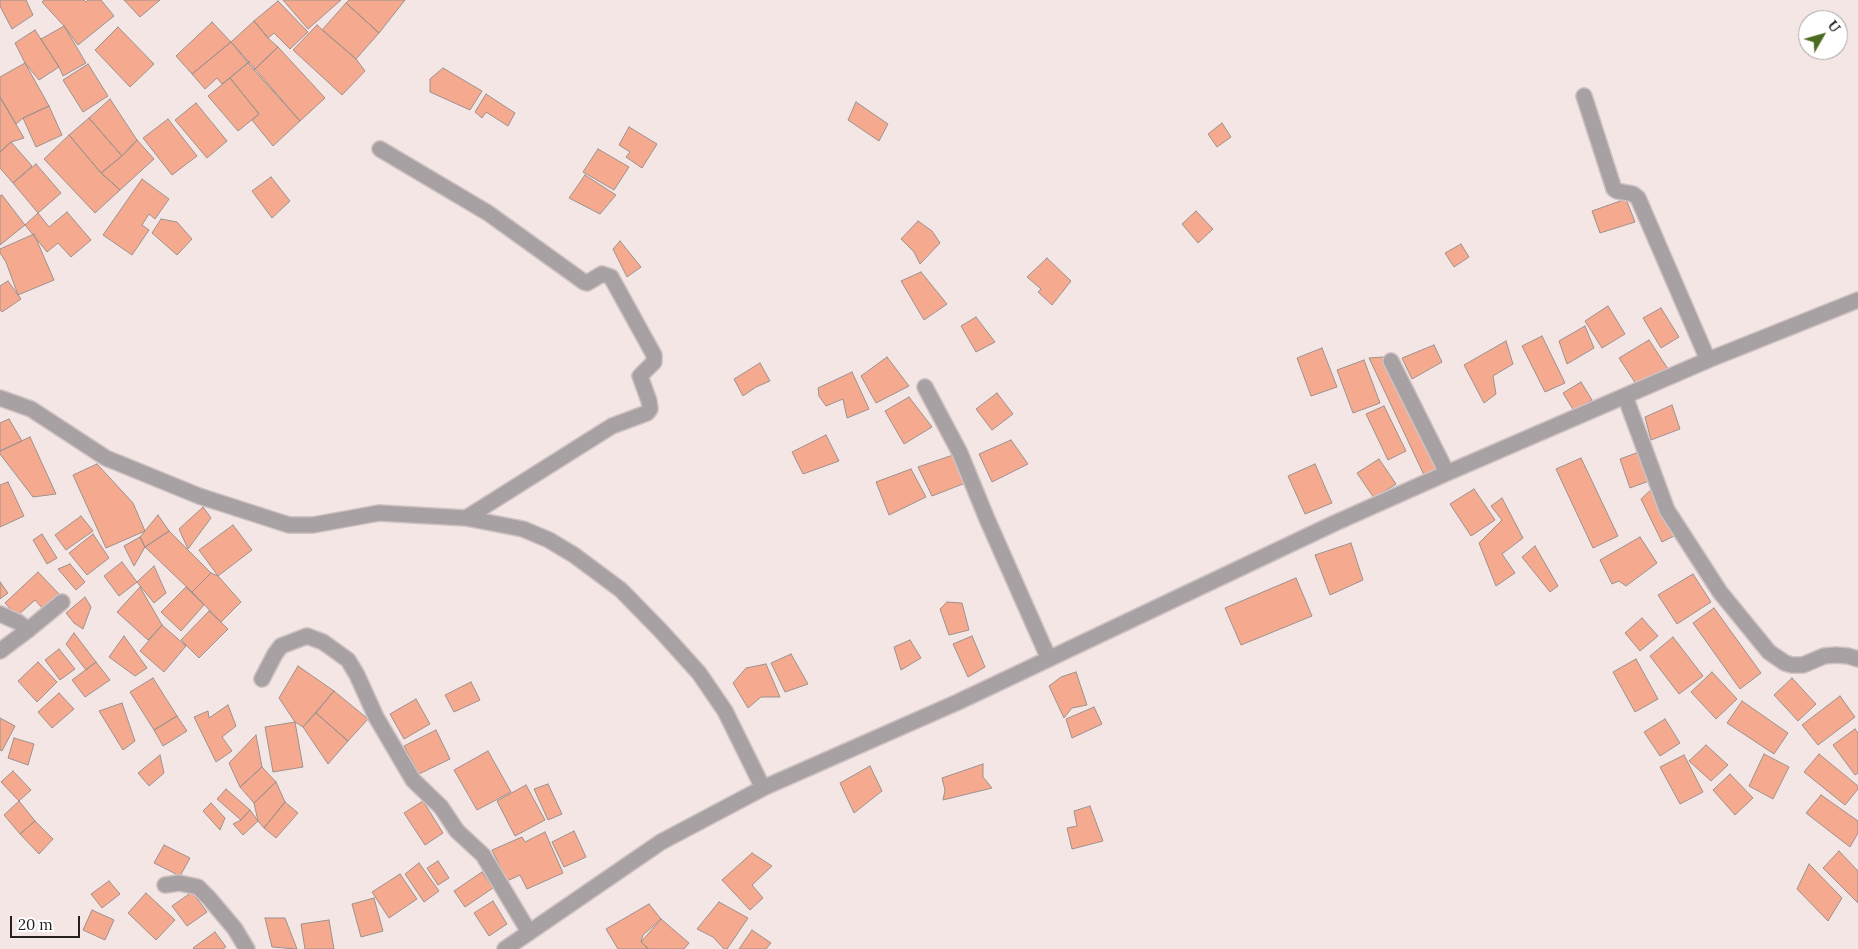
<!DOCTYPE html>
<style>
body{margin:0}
#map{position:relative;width:1858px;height:949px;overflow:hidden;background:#f5e6e6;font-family:Lora,serif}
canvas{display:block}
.north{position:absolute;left:1798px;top:10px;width:50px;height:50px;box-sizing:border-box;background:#fff;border:1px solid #a8a5a5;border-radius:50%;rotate:52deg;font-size:14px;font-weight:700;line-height:20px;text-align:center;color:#251f1f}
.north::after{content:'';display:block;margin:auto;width:18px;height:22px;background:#4c6b21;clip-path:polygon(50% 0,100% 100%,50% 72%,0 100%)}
.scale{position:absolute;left:10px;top:916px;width:70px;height:22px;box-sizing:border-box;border:2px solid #251f1f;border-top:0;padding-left:6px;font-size:15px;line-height:18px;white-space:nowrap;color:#251f1f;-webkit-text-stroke:4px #fff;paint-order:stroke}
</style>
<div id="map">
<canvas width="1858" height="949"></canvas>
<div class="north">U</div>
<div class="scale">20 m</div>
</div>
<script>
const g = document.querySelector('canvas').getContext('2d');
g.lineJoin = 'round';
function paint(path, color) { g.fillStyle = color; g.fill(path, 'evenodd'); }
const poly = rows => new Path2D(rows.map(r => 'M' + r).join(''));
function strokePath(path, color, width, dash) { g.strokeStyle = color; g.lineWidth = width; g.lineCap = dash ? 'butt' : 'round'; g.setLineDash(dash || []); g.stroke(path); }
const building = poly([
 [0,0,26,0,33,15,12,29,0,6,0,0],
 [44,0,84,0,86,2,88,0,101,0,114,16,78,45,64,26,42,2,44,0],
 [124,0,160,0,140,17,124,0],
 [283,0,341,0,308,29,283,0],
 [349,0,405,0,379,33,346,3,349,0],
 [278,1,308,32,290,49,274,33,268,38,254,21,278,1],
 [346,3,379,33,356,59,322,30,346,3],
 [254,21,268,38,278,47,254,70,231,42,254,21],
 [212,22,231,42,192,74,176,56,212,22],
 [317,25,356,59,365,71,342,95,293,50,317,25],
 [64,26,86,63,63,76,59,67,41,39,64,26],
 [118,27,154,64,130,87,95,50,118,27],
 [35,30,59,67,39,80,25,63,15,43,35,30],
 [231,42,249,62,222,84,217,78,205,89,192,74,231,42],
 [278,47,325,98,300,121,254,70,278,47],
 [249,62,300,121,273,146,252,120,259,114,230,78,249,62],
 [25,63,49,106,23,118,16,124,0,97,0,77,25,63],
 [88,64,108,96,83,112,63,80,88,64],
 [443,68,482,91,470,110,430,92,430,79,443,68],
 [230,78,259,114,238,131,208,96,230,78],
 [486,94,515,113,508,126,486,112,482,118,475,112,486,94],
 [0,97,24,138,11,142,0,152,0,97],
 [110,99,137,140,122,156,89,118,110,99],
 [856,102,888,124,879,141,848,120,856,102],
 [196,103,227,141,207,158,175,120,196,103],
 [49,106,62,135,36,147,23,118,49,106],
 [89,118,122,156,101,173,69,135,89,118],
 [168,119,197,156,172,175,143,138,168,119],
 [1222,123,1231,137,1217,147,1208,134,1222,123],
 [629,127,657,144,642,168,626,157,630,152,619,145,629,127],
 [69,135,101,173,120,190,95,213,44,159,69,135],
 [137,140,154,159,120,190,101,173,122,156,137,140],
 [11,142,32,166,13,183,0,168,0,152,11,142],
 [598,149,629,167,614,190,583,172,598,149],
 [36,164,61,193,38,213,13,183,36,164],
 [585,175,616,195,600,214,569,198,585,175],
 [271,177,290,201,272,218,252,191,271,177],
 [142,179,169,199,155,219,149,214,142,225,149,230,132,255,103,235,142,179],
 [2,195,25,225,0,245,0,196,2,195],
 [1626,199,1635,222,1600,233,1592,211,1626,199],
 [1196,211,1213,229,1198,243,1182,224,1196,211],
 [67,212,91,240,71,257,58,243,47,252,25,225,38,213,49,227,67,212],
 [161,219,177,222,192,239,177,255,152,233,161,219],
 [918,221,932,231,940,243,920,264,914,252,901,239,918,221],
 [34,234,54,280,18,295,6,262,0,253,0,249,34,234],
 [620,241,641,267,627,277,613,249,620,241],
 [1461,244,1469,257,1454,267,1445,253,1461,244],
 [1047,258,1071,281,1052,305,1038,292,1041,289,1027,277,1047,258],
 [921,272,947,304,924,320,901,281,921,272],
 [8,281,21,299,2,312,0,310,0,286,8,281],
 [1608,306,1625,334,1602,348,1585,321,1608,306],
 [1661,308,1679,337,1661,348,1643,318,1661,308],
 [976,317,995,342,976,352,961,326,976,317],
 [1585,326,1594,348,1567,364,1559,341,1585,326],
 [1542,336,1565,383,1545,392,1522,346,1542,336],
 [1649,340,1668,369,1638,387,1619,358,1649,340],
 [1506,341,1513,364,1493,376,1496,394,1484,403,1464,365,1506,341],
 [1434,345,1442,362,1412,379,1402,358,1434,345],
 [1322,348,1337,387,1311,396,1297,358,1322,348],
 [887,357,909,386,876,403,861,376,887,357],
 [1383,357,1436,469,1424,475,1369,358,1383,357],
 [1364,360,1380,403,1353,413,1337,370,1364,360],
 [760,363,770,381,756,387,743,396,734,379,760,363],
 [852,372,869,409,847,418,843,399,826,406,819,396,818,388,852,372],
 [1581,382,1592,400,1574,411,1563,393,1581,382],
 [997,393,1013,414,992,430,976,409,997,393],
 [909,397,932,427,904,444,885,411,909,397],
 [1672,405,1680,429,1651,440,1645,417,1672,405],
 [1384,406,1406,451,1388,460,1366,414,1384,406],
 [9,419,22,441,0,451,0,423,9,419],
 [826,435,839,461,803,474,792,452,826,435],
 [30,437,56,494,33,497,0,454,0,451,30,437],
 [1011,440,1028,464,992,482,979,454,1011,440],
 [1639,452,1649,481,1630,488,1620,459,1639,452],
 [953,455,968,482,932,496,918,467,953,455],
 [1581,458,1618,536,1593,548,1556,469,1581,458],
 [1379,459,1396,484,1374,498,1357,473,1379,459],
 [97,464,133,503,145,531,106,548,73,475,97,464],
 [1315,464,1332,503,1305,514,1288,476,1315,464],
 [911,469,926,497,889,515,876,482,911,469],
 [8,482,24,516,0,527,0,485,8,482],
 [1653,488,1676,535,1662,542,1641,499,1653,488],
 [1474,489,1495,520,1471,536,1450,504,1474,489],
 [1502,498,1523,538,1502,554,1515,573,1496,586,1479,543,1502,520,1491,506,1502,498],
 [203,507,211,518,188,549,179,529,203,507],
 [158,515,169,531,145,547,140,537,158,515],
 [81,516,93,531,66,550,55,535,81,516],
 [233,525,252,550,218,576,199,550,233,525],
 [169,531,211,573,192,592,145,547,169,531],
 [42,534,57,558,47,564,33,540,42,534],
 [93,534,109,558,87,575,69,553,93,534],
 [140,537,145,547,134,566,124,546,140,537],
 [1640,537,1657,563,1626,586,1619,581,1612,584,1600,560,1640,537],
 [1351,543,1363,580,1330,595,1315,555,1351,543],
 [1535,546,1558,586,1550,592,1522,557,1535,546],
 [122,562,137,582,119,596,104,576,122,562],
 [70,564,85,582,76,590,58,569,70,564],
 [154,566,166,593,154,603,137,582,154,566],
 [38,572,60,595,44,610,35,600,17,616,5,603,38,572],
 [211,573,218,576,241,602,221,622,192,592,211,573],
 [1693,574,1711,602,1677,624,1658,595,1693,574],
 [1296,578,1312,616,1241,645,1225,608,1296,578],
 [0,582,8,593,0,599,0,582],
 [140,587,162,625,148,640,117,612,140,587],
 [186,587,204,605,181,631,161,612,186,587],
 [85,597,91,607,83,629,74,623,66,613,85,597],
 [947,602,962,603,969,630,949,635,940,609,947,602],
 [1714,608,1761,673,1740,689,1693,623,1714,608],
 [209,611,228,629,199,658,181,640,209,611],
 [1642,618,1658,636,1640,651,1625,633,1642,618],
 [162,625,186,646,164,672,140,651,162,625],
 [74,633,96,662,86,670,66,644,74,633],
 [124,636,147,668,135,676,109,657,124,636],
 [972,636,985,667,968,677,953,644,972,636],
 [1673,637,1703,676,1679,694,1650,656,1673,637],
 [910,640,921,658,901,670,894,647,910,640],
 [59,649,75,669,60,680,45,660,59,649],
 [791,654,808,684,785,692,771,663,791,654],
 [1636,659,1658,699,1635,712,1613,672,1636,659],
 [38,662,57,682,37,702,18,681,38,662],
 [96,662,110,680,85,697,72,680,96,662],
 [766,664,780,697,761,697,748,708,733,683,746,668,766,664],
 [298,666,334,691,303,727,295,722,279,698,298,666],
 [1076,672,1087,705,1072,708,1064,718,1049,686,1061,677,1076,672],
 [1712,672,1737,699,1716,719,1691,692,1712,672],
 [153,678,177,716,154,730,130,692,153,678],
 [1792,678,1816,704,1798,721,1774,695,1792,678],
 [471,682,480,700,454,712,445,695,471,682],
 [334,691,368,719,348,741,316,713,334,691],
 [59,693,74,709,52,728,38,712,59,693],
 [1840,696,1855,717,1818,745,1802,725,1840,696],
 [416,699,430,724,404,739,390,714,416,699],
 [1742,701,1788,733,1774,754,1727,723,1742,701],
 [122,703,135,741,123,750,99,711,122,703],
 [228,705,236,726,222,737,232,751,216,762,194,717,208,711,209,718,228,705],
 [1094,707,1102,724,1072,738,1066,719,1094,707],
 [316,713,348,741,328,764,303,727,316,713],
 [177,716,187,731,163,746,154,730,177,716],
 [0,718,15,726,2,751,0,750,0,718],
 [1665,719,1680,743,1660,756,1644,732,1665,719],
 [295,722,303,767,273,772,265,727,295,722],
 [1855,729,1858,733,1858,773,1855,775,1833,745,1855,729],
 [436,730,450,759,419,774,404,746,436,730],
 [256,735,262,767,240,787,229,763,256,735],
 [14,738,34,744,28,765,8,758,14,738],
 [1706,745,1728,765,1711,781,1689,761,1706,745],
 [488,751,511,792,477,810,454,770,488,751],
 [1764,754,1789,767,1773,799,1749,786,1764,754],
 [1819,754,1858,786,1858,789,1845,805,1804,772,1819,754],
 [160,755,164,773,149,786,138,773,160,755],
 [1684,755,1703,792,1680,804,1660,767,1684,755],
 [983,764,983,777,992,788,943,800,945,790,942,778,983,764],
 [870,766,882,791,854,813,840,783,870,766],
 [262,767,276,782,254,803,240,787,262,767],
 [13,771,31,790,19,801,1,782,13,771],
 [1730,774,1753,798,1735,815,1713,790,1730,774],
 [276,782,285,802,264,828,258,821,254,803,276,782],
 [548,784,562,814,548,820,534,789,548,784],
 [526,785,545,820,515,836,497,801,526,785],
 [226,789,250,810,241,820,217,799,226,789],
 [1821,795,1858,821,1858,833,1850,847,1806,813,1821,795],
 [19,801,35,821,20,834,4,815,19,801],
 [423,801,443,833,425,845,404,813,423,801],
 [285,802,298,813,276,838,264,828,285,802],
 [211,803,225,818,220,830,203,811,211,803],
 [1090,806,1103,841,1072,849,1067,828,1077,826,1074,811,1090,806],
 [250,810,258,821,243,835,233,824,241,820,250,810],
 [35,821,53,839,39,854,20,834,35,821],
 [574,831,586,857,564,867,552,842,574,831],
 [545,832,563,873,527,889,520,875,507,881,492,850,522,837,525,842,545,832],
 [164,845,190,858,180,876,154,863,164,845],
 [1839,851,1858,871,1858,903,1823,868,1839,851],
 [752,853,772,866,752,885,763,898,750,910,722,880,752,853],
 [438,861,449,878,438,885,427,868,438,861],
 [419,863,439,891,424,902,405,874,419,863],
 [1809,864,1842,898,1828,921,1797,889,1809,864],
 [482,872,493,888,465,907,454,891,482,872],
 [400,874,417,899,389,918,372,892,400,874],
 [109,881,120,894,102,908,91,894,109,881],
 [192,892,207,912,187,926,172,906,192,892],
 [146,893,175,920,156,940,128,913,146,893],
 [374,898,383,931,361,937,352,904,374,898],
 [493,901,507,924,489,936,474,913,493,901],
 [719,902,748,918,727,949,724,949,713,937,697,929,719,902],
 [649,904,661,919,643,935,641,942,648,949,618,949,606,929,649,904],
 [92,910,114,920,105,940,83,930,92,910],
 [265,918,285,918,297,949,272,947,265,918],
 [661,919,689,943,684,949,649,949,641,942,661,919],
 [329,920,334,949,305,949,301,924,329,920],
 [752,930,771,943,766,949,739,949,752,930],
 [215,932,226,947,223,949,194,949,193,948,215,932]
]);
paint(building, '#f5a98f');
strokePath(building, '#9d918c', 1);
const minor = poly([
 [1584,96,1614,189,1617,191,1633,194,1638,198,1708,360],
 [380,149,488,213,584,282,587,283,602,274,611,277,654,355,654,362,640,376,649,401,650,409,647,413,612,426,466,518],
 [1391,361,1447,473],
 [925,387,960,453,987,519,1049,659],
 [1625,396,1667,510,1720,592,1769,652,1785,663,1792,665,1803,665,1824,656,1836,655,1848,656,1858,659],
 [0,398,31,409,106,458,199,496,289,525,313,525,379,513,466,518,523,529,549,540,574,555,621,590,661,631,699,673,725,711,763,788],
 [0,614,18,622,28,630,0,651],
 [28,630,62,602],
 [262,679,275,654,281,646,307,636,323,642,348,660,357,675,376,717,413,780,441,807,457,831,483,855,529,932],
 [165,885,179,883,198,887,209,898,235,929,247,949],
 [505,949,661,842,763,788,958,702,1335,523,1447,473,1708,360,1858,300]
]);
strokePath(minor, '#d0c2c2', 18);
strokePath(minor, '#a7a1a3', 15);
</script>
